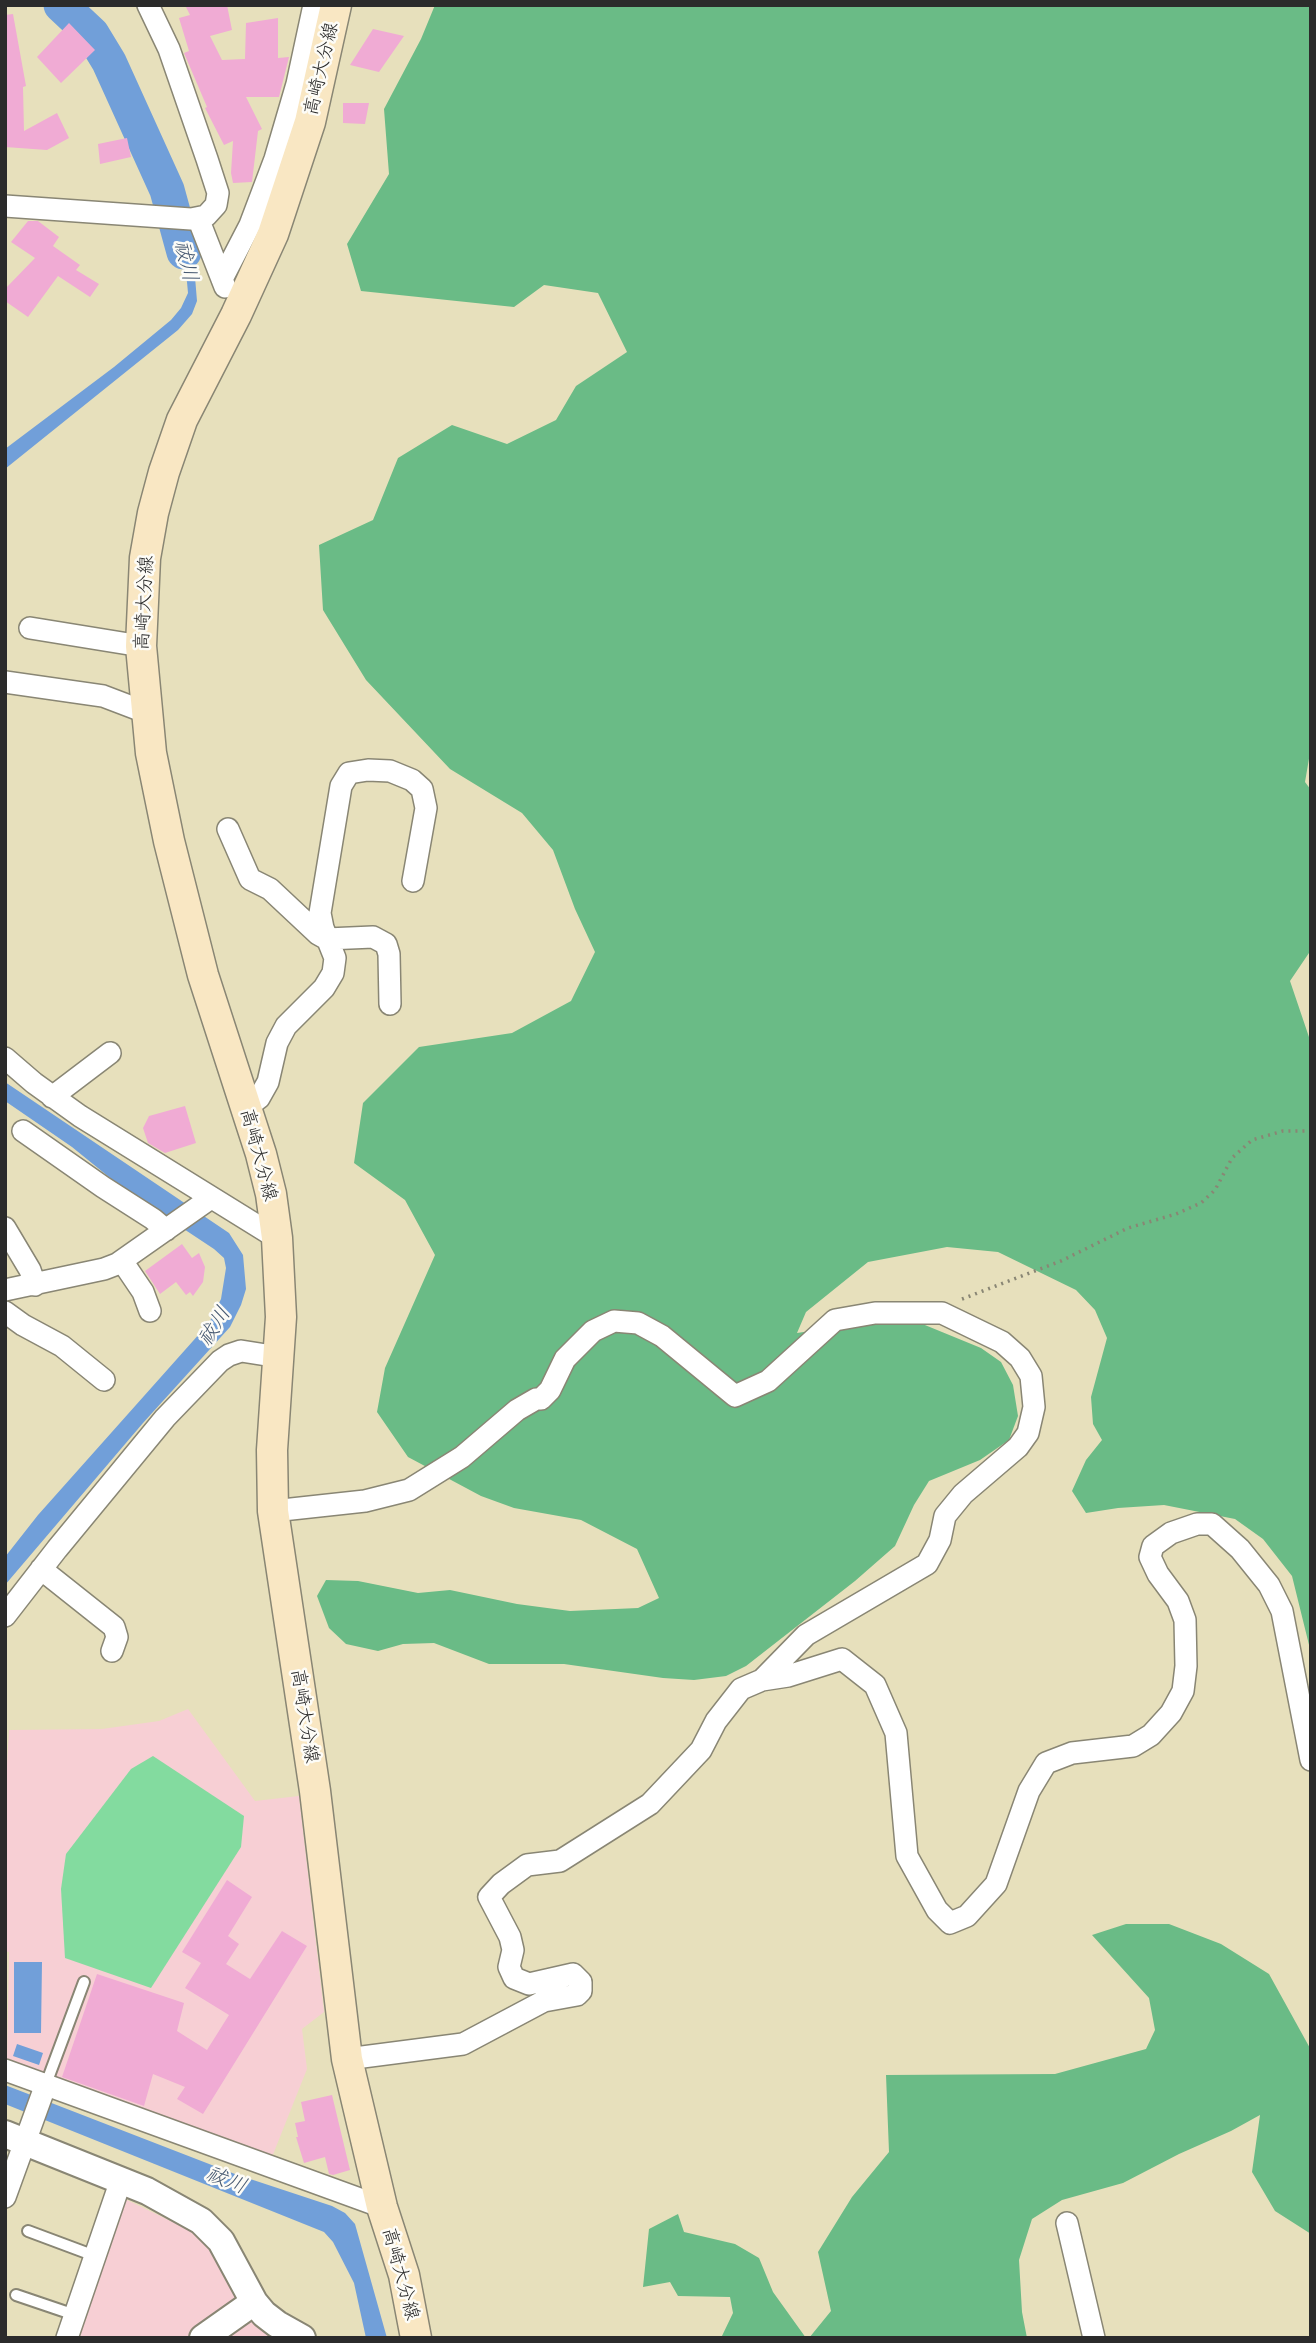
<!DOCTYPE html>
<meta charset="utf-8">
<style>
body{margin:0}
#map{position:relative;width:1316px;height:2343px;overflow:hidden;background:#e7e0bc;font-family:Pangolin,sans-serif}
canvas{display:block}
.frame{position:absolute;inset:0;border:7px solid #2b2b2b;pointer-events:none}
</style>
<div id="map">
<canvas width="1316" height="2343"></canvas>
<div class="frame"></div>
</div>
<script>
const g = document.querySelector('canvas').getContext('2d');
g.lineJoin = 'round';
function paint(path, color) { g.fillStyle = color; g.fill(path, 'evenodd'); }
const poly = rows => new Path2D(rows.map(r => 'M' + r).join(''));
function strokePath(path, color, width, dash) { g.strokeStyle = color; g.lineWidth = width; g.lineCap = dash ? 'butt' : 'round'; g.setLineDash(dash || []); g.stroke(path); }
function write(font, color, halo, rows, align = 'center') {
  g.font = font + ' Pangolin,"Klee One",sans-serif'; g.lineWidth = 5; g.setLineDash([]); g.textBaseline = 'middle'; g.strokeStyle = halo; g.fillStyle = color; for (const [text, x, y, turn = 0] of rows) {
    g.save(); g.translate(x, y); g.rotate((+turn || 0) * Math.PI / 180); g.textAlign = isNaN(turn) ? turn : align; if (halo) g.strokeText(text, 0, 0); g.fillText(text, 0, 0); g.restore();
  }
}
paint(poly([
 [188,1709,255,1801,299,1796,324,2012,302,2029,307,2069,272,2157,7,2062,9,1952,5,1951,5,1800,9,1730,102,1729,159,1721],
 [125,2199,187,2229,205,2243,221,2261,275,2338,77,2338]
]), '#f7cfd4');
paint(poly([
 [153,1756,244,1816,241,1847,151,1988,65,1958,61,1889,66,1854,131,1769]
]), '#83db9f');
paint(poly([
 [435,5,1311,5,1311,747,1305,782,1311,790,1311,950,1290,981,1311,1043,1311,1653,1292,1576,1263,1539,1235,1519,1164,1505,1118,1508,1086,1513,1072,1491,1086,1460,1102,1440,1093,1424,1091,1397,1107,1338,1095,1310,1076,1290,998,1252,947,1247,868,1262,806,1312,797,1333,885,1320,920,1323,981,1348,1001,1362,1013,1385,1018,1416,1009,1440,980,1460,929,1481,914,1505,895,1546,855,1581,746,1666,726,1676,694,1680,663,1678,564,1664,489,1664,434,1643,403,1644,378,1651,346,1644,329,1628,317,1596,326,1580,358,1581,418,1593,450,1590,517,1604,570,1611,638,1608,659,1598,637,1549,581,1520,514,1508,481,1496,408,1457,377,1412,385,1368,435,1255,405,1200,354,1163,363,1103,419,1047,512,1033,571,1001,595,952,575,909,553,850,522,813,450,769,366,680,323,610,319,545,373,520,398,458,452,425,507,444,556,420,576,386,627,352,598,293,544,285,514,307,361,291,347,244,389,174,384,109,421,39],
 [1126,1924,1169,1924,1221,1944,1269,1974,1311,2050,1311,2234,1275,2211,1252,2172,1260,2115,1231,2131,1179,2154,1123,2183,1062,2200,1032,2219,1019,2260,1022,2312,1027,2338,809,2338,831,2311,818,2252,852,2197,889,2152,886,2075,1055,2074,1146,2049,1155,2030,1149,1998,1092,1935],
 [678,2214,684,2232,735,2244,759,2258,773,2292,806,2338,721,2338,733,2313,730,2297,678,2296,670,2282,643,2287,649,2229]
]), '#6abb86');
paint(poly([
 [172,226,181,226,195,277,197,301,192,314,178,330,5,469,5,449,114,367,171,320,181,308,188,293,187,282],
 [5,1082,229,1233,243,1255,246,1289,241,1305,230,1327,143,1423,5,1585,5,1557,38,1515,209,1323,221,1299,226,1268,224,1258,214,1249,125,1190,72,1147,5,1101],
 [14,1962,42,1962,41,2033,14,2033],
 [17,2044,43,2053,39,2065,13,2056],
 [5,2085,235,2174,332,2206,345,2213,355,2224,387,2338,366,2338,354,2283,333,2242,324,2232,5,2104]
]), '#719fd9');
strokePath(poly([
 [61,5,92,34,109,62,167,190,184,252]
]), '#719fd9', 35);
paint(poly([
 [185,5,227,5,232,30,210,36,222,60,245,59,246,23,278,18,278,58,289,57,279,97,246,97,262,129,258,131,252,182,233,183,231,173,233,141,224,145,205,108,207,107,184,53,189,51,179,18,190,15],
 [13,14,26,86,23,87,24,131,57,113,69,138,47,150,5,147,5,15],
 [69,23,95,50,61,83,37,57],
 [373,29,404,36,379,72,350,65],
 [343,103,369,103,365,124,343,123],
 [127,138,131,157,100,164,98,144],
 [28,221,38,221,59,237,53,246,80,265,76,270,99,284,90,297,58,276,28,317,5,301,5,289,35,258,11,242],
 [185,1106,196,1143,165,1153,148,1143,143,1128,149,1116],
 [182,1244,192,1258,199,1253,205,1267,203,1282,193,1296,190,1292,186,1295,176,1282,160,1294,145,1271],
 [227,1880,252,1897,228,1936,239,1944,226,1964,250,1979,282,1931,307,1946,203,2114,177,2099,185,2087,153,2074,144,2106,62,2077,97,1974,184,2003,177,2031,207,2050,229,2015,185,1988,201,1963,182,1952],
 [332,2095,350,2170,333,2175,329,2174,325,2157,304,2163,296,2137,298,2137,295,2123,305,2121,301,2102]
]), '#f0abd4');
const service = poly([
 [46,2084,84,1982],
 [28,2231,95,2256],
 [16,2295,75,2315]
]);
const minor = poly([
 [5,206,191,219,206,216,216,205,218,193,207,159,169,49,148,5],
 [198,218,225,287],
 [222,279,250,225,275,159,297,84,314,5],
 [30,628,141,646],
 [5,682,103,696,145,712],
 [228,829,250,879,270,889,318,934,327,939,373,937,386,944,389,954,390,1004],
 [5,1058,34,1083,80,1116,277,1238],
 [52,1097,110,1053],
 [246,1108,259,1098,268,1082,277,1043,286,1026,324,988,333,973,335,958,323,928,320,913,341,786,349,773,368,770,390,771,412,780,422,789,426,808,413,881],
 [23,1131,103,1187,153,1219,166,1230],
 [5,1228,30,1270,35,1285],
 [122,1261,143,1292,150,1311],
 [5,1290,104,1269,117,1264,211,1198],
 [5,1312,23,1325,62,1346,104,1380],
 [273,1511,365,1501,409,1490,462,1457,517,1410,536,1399,541,1399,550,1390,565,1359,593,1331,614,1321,638,1323,662,1336,735,1396,768,1381,835,1320,875,1313,942,1313,1002,1342,1020,1358,1031,1376,1034,1407,1028,1433,1018,1447,963,1494,945,1516,940,1540,927,1564,806,1635,762,1680],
 [41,1569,114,1627,117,1637,112,1651],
 [5,1616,57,1549,165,1418,220,1361,229,1355,241,1351,279,1357],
 [347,2059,463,2044,544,2001,577,1995,581,1991,581,1982,573,1974,529,1984,514,1978,509,1967,513,1950,510,1937,489,1897,501,1884,527,1865,560,1861,650,1804,701,1750,716,1721,741,1689,762,1680,788,1676,842,1659,875,1685,896,1733,907,1856,937,1910,950,1923,967,1916,996,1884,1029,1791,1046,1763,1072,1753,1133,1746,1151,1735,1171,1713,1183,1691,1186,1666,1185,1620,1178,1601,1158,1574,1150,1557,1153,1546,1171,1533,1197,1524,1212,1524,1240,1549,1269,1585,1282,1611,1311,1760],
 [5,2070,382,2207],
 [5,2197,46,2084],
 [1067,2223,1094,2338],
 [67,2338,121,2180]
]);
const tertiary = poly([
 [5,2134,147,2191,201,2221,221,2241,254,2302,264,2314,277,2324,302,2338],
 [203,2338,254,2302]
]);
const secondary = poly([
 [336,5,310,122,273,234,236,315,182,420,164,472,153,513,145,558,141,646,151,753,169,841,203,975,261,1154,271,1194,277,1238,281,1317,272,1450,273,1511,315,1791,347,2059,382,2207,404,2275,416,2338]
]);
strokePath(service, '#898674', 14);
strokePath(minor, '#898674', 24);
strokePath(tertiary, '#898674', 30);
strokePath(secondary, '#898674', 33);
strokePath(poly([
 [962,1299,1061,1261,1128,1228,1176,1214,1201,1203,1215,1190,1232,1158,1252,1140,1283,1131,1311,1131]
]), '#898674', 3.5, [2, 5]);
strokePath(service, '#fff', 10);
strokePath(minor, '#fff', 21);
strokePath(tertiary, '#fff', 26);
strokePath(secondary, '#f9e7c3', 30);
write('19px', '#2b2b2b', '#fdfcf7', [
 ["高崎大分線",322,69,-77],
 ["高崎大分線",145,603,-87],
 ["高崎大分線",258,1155,75],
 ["高崎大分線",304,1716,81],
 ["高崎大分線",400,2274,75]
]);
write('italic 21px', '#475971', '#fdfcf7', [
 ["祓川",185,261,77],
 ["祓川",215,1327,-58],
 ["祓川",226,2181,22]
]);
</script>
